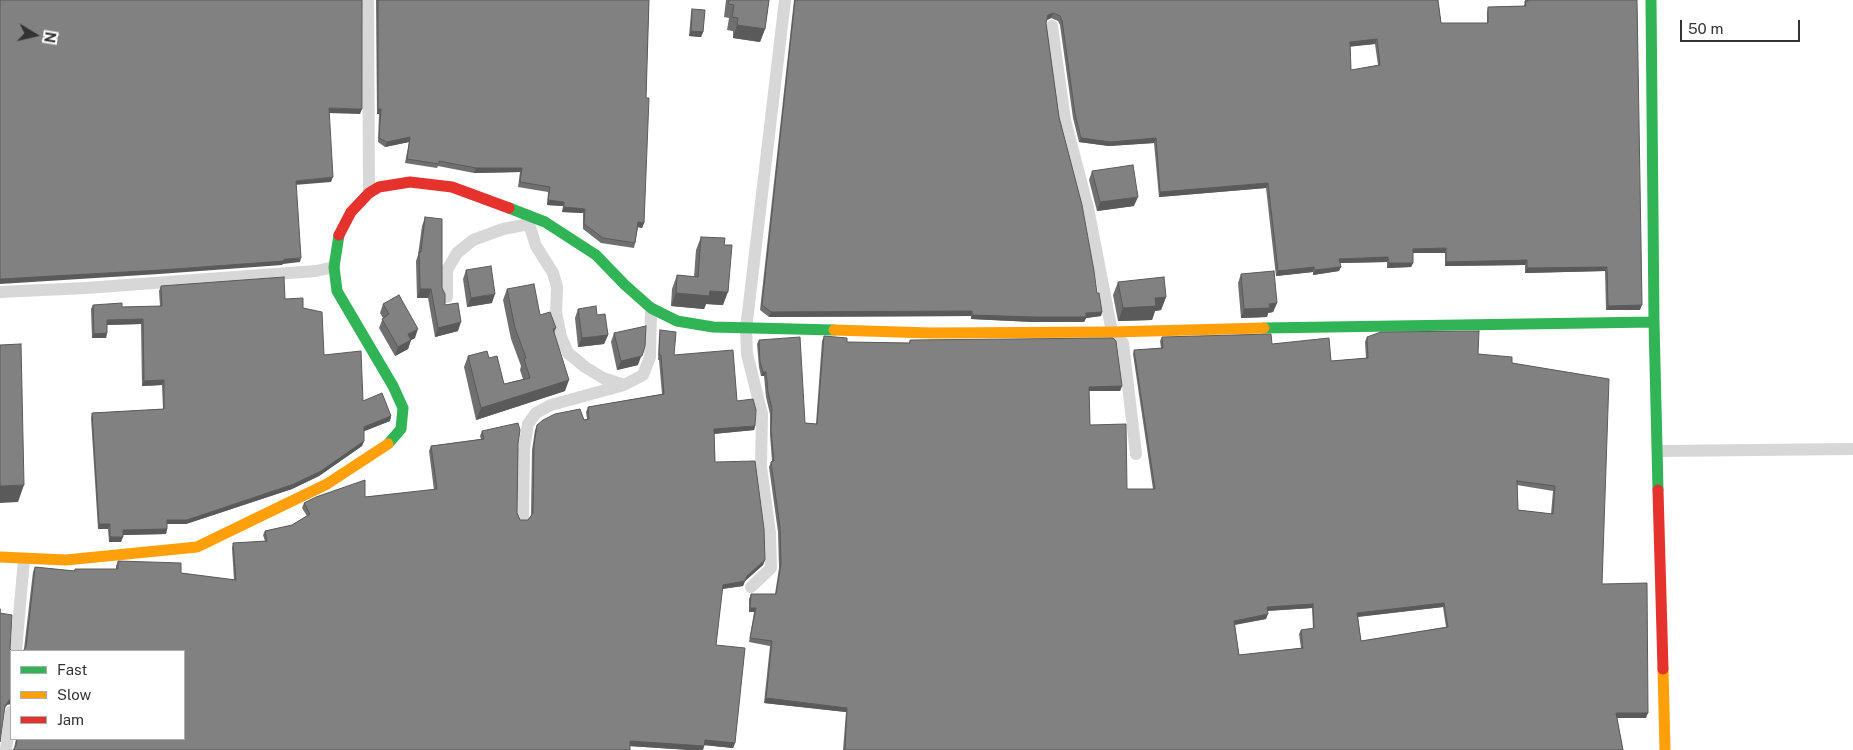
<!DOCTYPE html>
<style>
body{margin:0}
#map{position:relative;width:1853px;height:750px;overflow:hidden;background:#fff;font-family:"Public Sans",sans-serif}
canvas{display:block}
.legend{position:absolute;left:10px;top:650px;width:175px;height:90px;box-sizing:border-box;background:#fff;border:1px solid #adadad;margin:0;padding:6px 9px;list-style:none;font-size:15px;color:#333}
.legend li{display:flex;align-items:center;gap:10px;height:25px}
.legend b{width:25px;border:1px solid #adadad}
.north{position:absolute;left:10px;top:10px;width:50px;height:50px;-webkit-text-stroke:4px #fff;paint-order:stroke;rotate:99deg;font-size:14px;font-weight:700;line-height:20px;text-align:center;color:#333}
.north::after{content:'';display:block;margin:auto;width:18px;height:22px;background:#333;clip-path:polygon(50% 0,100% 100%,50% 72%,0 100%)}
.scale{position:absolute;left:1680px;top:20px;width:120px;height:22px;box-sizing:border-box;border:2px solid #333;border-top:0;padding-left:6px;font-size:15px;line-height:18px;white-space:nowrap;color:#333;-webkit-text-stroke:4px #fff;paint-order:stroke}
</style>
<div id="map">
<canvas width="1853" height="750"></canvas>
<ul class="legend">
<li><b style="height:6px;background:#30b455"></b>Fast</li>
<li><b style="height:6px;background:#ff9f0a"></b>Slow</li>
<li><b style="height:6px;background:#e5322d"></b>Jam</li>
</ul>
<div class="north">N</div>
<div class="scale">50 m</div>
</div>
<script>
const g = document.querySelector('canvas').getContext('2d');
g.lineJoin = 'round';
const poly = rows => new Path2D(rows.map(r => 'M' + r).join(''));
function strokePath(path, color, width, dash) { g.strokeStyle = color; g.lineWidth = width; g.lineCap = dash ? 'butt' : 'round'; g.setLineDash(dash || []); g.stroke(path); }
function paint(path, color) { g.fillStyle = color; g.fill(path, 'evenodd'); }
strokePath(poly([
 [368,0,369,193],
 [1052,26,1065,120,1088,208,1112,332,1123,343,1136,454],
 [526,215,536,246,553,273,557,287,556,312,561,337,568,353,585,367,603,378,624,385],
 [0,292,86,288,316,271,334,267],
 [447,297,447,270,457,253,473,240,503,229,529,224],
 [1658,451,1853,449],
 [523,518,524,449,528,424,536,413,551,405,624,385,643,375,650,357,651,308],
 [751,587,771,568,770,533,761,467,762,414,747,354,746,329,785,0],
 [16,651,24,559],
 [6,750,11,712]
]), '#d7d7d7', 12);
strokePath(poly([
 [1651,0,1654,322,1658,490],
 [509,208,545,222,596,255,625,285,651,308,677,321,713,327,834,330],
 [339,235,334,267,337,291,393,386,403,408,401,429,388,444],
 [1264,328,1654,322]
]), '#30b455', 11);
strokePath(poly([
 [834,330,931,333,1112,332,1264,328],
 [0,557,66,560,197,547,327,484,388,444],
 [1663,669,1665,750]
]), '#ff9f0a', 11);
strokePath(poly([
 [339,235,351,212,369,193,379,187,410,182,452,187,509,208],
 [1658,490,1663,669]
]), '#e5322d', 11);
paint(poly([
 [376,0,649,0,646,98,644,223,642,228,638,227,635,243,634,248,601,243,583,229,583,213,562,212,563,206,547,205,548,192,518,187,520,172,474,173,438,166,437,168,405,163,409,142,385,147,378,142,379,114,377,114],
 [726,0,769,0,765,29,760,42,733,38,733,31,727,30,729,18,724,17],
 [794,0,1438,0,1441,23,1487,23,1487,12,1488,7,1524,6,1525,0,1637,0,1640,310,1606,310,1605,271,1525,273,1525,265,1445,266,1445,253,1413,253,1413,263,1411,267,1387,268,1387,262,1340,263,1339,271,1313,275,1313,272,1276,276,1266,188,1159,197,1154,143,1109,146,1079,142,1073,118,1060,25,1058,21,1051,18,1047,20,1046,23,1059,117,1097,293,1102,312,1101,316,1086,318,1084,322,1033,322,971,319,971,316,769,317,760,310],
 [1375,44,1378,65,1351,70,1350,46],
 [692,9,703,32,701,37,689,36,691,13],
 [1092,171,1134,206,1097,211,1089,180],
 [425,217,442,288,445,305,458,331,435,337,428,298,417,298,416,261,418,255,422,226],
 [701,237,723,305,706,304,704,309,671,306,672,289,677,275,694,277,696,250],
 [466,270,492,303,467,307,463,279],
 [1241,274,1277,303,1273,312,1268,313,1267,317,1241,318,1238,283],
 [1118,282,1166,297,1161,310,1155,311,1152,320,1118,321,1113,295],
 [161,286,285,299,303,308,324,355,363,401,391,416,390,421,364,431,364,441,362,446,319,476,292,489,186,524,167,524,167,529,166,534,123,535,121,542,109,542,108,529,98,529,91,418,92,413,163,409,162,385,142,386,141,324,107,325,107,333,106,338,92,338,91,309,93,305,122,307,160,306,159,291],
 [507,289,556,328,554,333,565,391,476,420,464,367,468,356,489,358,504,384,523,379,520,370,521,366,511,339,503,300],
 [383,304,415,338,411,340,408,349,395,356,379,328,383,318,380,313],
 [578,309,597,315,608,335,604,344,578,347,575,318],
 [660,330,674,355,737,401,755,426,754,430,714,434,715,462,765,560,763,565,745,581,743,586,722,589,716,645,735,743,733,748,704,745,703,750,690,750,630,746,14,748,16,739,184,739,24,649,33,572,35,567,74,571,75,569,116,569,116,566,118,561,181,573,234,580,232,548,233,543,265,541,263,535,265,531,292,525,307,516,302,508,304,503,434,490,429,451,431,446,481,439,480,436,482,431,518,444,517,513,520,520,528,520,531,516,532,450,535,430,537,425,587,419,586,412,588,407,662,394,659,360,658,360,659,335],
 [614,333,638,365,617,370,611,342],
 [824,336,847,342,909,343,910,340,1122,386,1120,391,1089,391,1090,425,1127,489,1153,489,1133,354,1134,350,1161,348,1160,341,1162,337,1272,344,1331,361,1366,358,1365,342,1367,337,1478,354,1512,363,1602,584,1646,718,1617,718,1623,750,843,750,846,712,764,703,770,646,749,642,754,612,749,612,749,599,751,594,775,594,779,568,778,532,769,467,771,462,772,461,770,435,770,414,766,397,764,376,761,376,759,367,757,344,759,340,805,423,816,424,822,341],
 [1517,485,1553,491,1551,514,1518,510],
 [1443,607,1446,627,1361,641,1358,617],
 [1312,608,1313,629,1301,630,1299,634,1301,648,1239,655,1235,625,1266,619,1267,611]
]), '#6f6f6f');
paint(poly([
 [1053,13,1051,18,1047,20,1048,15],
 [737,25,765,29,760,42,733,38],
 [691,31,703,32,701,37,689,36],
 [1377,39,1375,44,1348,47,1350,42],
 [329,108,362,109,360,114,327,113],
 [378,109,381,109,379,114,377,114],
 [410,137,409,142,385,147,387,142],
 [1081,138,1156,138,1154,143,1109,146,1079,142],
 [476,168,522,168,520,172,474,173],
 [333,177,331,182,294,185,296,181],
 [1268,183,1266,188,1159,197,1160,192],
 [1138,197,1134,206,1097,211,1100,202],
 [548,200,564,202,563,206,547,205],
 [564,207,585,209,583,213,562,212],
 [638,222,644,223,642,228,637,227],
 [1446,248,1445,253,1411,253,1413,249],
 [1388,257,1387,262,1338,263,1339,259],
 [301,258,300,262,283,264,282,265,159,274,0,284,0,279],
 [1527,260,1525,265,1445,266,1446,262],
 [1389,263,1413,263,1411,267,1387,268],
 [1314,267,1313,272,1276,276,1278,271],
 [1341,267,1339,271,1313,275,1315,270],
 [1607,267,1605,271,1525,273,1527,268],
 [420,289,431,289,428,298,417,298],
 [710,291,728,292,723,305,706,304,704,309,671,306,676,293],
 [495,294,492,303,467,307,471,298],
 [1166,297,1161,310,1155,311,1152,320,1118,321,1123,308,1155,298],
 [1277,303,1273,312,1268,313,1267,317,1241,318,1244,309],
 [1642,305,1640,310,1606,310,1608,306],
 [972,311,971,316,769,317,771,312],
 [1102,312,1101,316,1086,318,1084,322,1033,322,971,319,972,315,1086,313],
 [143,319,141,324,105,325,107,320],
 [461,322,458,331,435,337,438,328],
 [418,329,415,338,405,343,408,334],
 [107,333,106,338,92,338,94,334],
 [608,335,604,344,578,347,582,338],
 [411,340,408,349,395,356,398,347],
 [645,346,638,365,617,370,621,361],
 [763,372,766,372,764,376,761,376],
 [164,380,162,385,142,386,144,381],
 [569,380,565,391,476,420,481,408],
 [1122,386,1120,391,1087,391,1089,387],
 [391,416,390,421,362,432,364,427],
 [755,426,754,430,712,434,714,429],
 [364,441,362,446,319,476,292,489,186,524,165,524,167,520],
 [24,485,18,502,0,503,0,486],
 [99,524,110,524,108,529,98,529],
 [167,529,166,534,121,535,123,530],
 [110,537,123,537,121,542,109,542],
 [765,560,763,565,745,581,743,586,721,589,723,585],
 [1444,603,1443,607,1355,617,1357,613],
 [1313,604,1312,608,1265,611,1267,607],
 [750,608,756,608,754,612,749,612],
 [1268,614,1266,619,1232,625,1234,621],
 [766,698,847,708,846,712,764,703],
 [9,700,11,700,11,704,7,705,3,711,5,706],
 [1616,713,1648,713,1646,718,1615,718],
 [705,740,735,743,733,748,703,745],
 [630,741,704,746,703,750,690,750,628,746]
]), '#5a5a5a');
const building = poly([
 [0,0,362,0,362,109,329,108,333,177,296,181,301,258,284,259,284,261,161,270,0,279,0,0],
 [378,0,649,0,646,98,649,98,644,223,638,222,635,243,603,238,584,224,585,209,564,207,564,202,548,200,550,187,520,182,522,168,476,168,439,161,439,164,407,159,410,137,387,142,379,138,381,109,378,109,378,0],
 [729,0,769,0,765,29,737,25,738,18,732,17,734,5,728,4,729,0],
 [795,0,1438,0,1441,23,1488,23,1488,7,1526,6,1525,1,1528,1,1528,0,1637,0,1642,305,1608,306,1607,267,1527,268,1527,260,1446,262,1446,248,1413,249,1413,263,1389,263,1388,257,1339,259,1341,267,1315,270,1314,267,1278,271,1268,183,1160,192,1156,138,1111,142,1081,138,1075,114,1062,20,1060,16,1053,13,1048,15,1046,23,1059,117,1082,205,1094,271,1097,293,1099,293,1102,312,1086,313,1086,317,1035,317,972,315,972,311,771,312,762,305,795,0],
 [1377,39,1380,65,1351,70,1350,42,1377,39],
 [692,9,705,10,703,32,691,31,692,9],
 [1133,165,1138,197,1100,202,1092,171,1133,165],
 [425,217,442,219,442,288,445,294,445,305,458,303,461,322,438,328,431,289,420,289,419,252,421,252,425,217],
 [701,237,725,238,724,245,732,245,728,292,710,291,709,296,676,293,677,275,698,277,701,237],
 [491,266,495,294,471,298,466,270,491,266],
 [1274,271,1277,303,1269,304,1270,308,1244,309,1241,274,1274,271],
 [284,277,285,299,303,298,303,308,322,312,324,355,361,351,363,401,382,393,391,416,364,427,364,441,321,471,294,484,187,520,167,520,167,529,123,530,123,537,110,537,110,524,99,524,92,413,164,409,164,380,144,381,143,319,107,320,107,333,94,334,93,305,122,303,122,307,162,306,161,286,284,277],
 [1164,277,1166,297,1155,298,1156,306,1123,308,1118,282,1164,277],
 [534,284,540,315,550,312,556,328,553,329,569,380,481,408,468,356,487,351,489,358,497,356,504,384,530,378,524,359,526,358,515,328,507,289,534,284],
 [399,295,418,329,408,334,411,340,398,347,382,319,389,314,383,304,399,295],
 [596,306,597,315,605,314,608,335,582,338,578,309,596,306],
 [646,326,645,346,642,356,621,361,614,333,646,326],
 [660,330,676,332,674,355,733,350,737,401,753,399,756,410,755,426,714,429,715,462,755,461,764,529,765,560,747,576,745,581,723,585,716,645,745,648,735,743,705,740,704,746,630,741,630,750,13,750,16,746,17,739,184,739,184,651,23,651,26,647,35,567,75,571,75,569,118,569,118,561,181,563,181,573,236,580,233,543,267,541,265,531,292,525,310,514,304,503,316,497,365,480,365,497,437,489,431,446,484,439,482,431,518,423,520,430,518,444,517,513,520,520,528,520,533,513,534,445,537,425,543,420,555,414,580,409,584,420,589,419,588,407,664,394,661,355,659,355,660,330],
 [1479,331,1478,354,1512,357,1512,363,1609,379,1602,584,1647,583,1648,713,1616,713,1623,750,845,750,847,708,766,698,772,641,750,638,756,608,750,608,751,594,776,594,781,564,780,527,771,462,774,461,771,431,772,409,768,392,766,372,763,372,760,362,759,340,800,337,805,423,817,424,824,336,847,338,847,342,910,343,910,340,1113,338,1116,341,1122,386,1089,387,1090,425,1126,424,1127,489,1155,489,1134,350,1163,348,1162,337,1271,334,1272,344,1329,338,1331,361,1368,358,1367,337,1381,332,1479,331],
 [1517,481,1555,486,1553,514,1518,510,1517,481],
 [1444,603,1448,627,1361,641,1357,613,1444,603],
 [1313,604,1314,628,1301,630,1303,648,1239,655,1234,621,1268,614,1267,607,1313,604],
 [21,344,24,485,0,486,0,345,21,344],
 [0,609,0,613,12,615,10,649,12,651,11,651,11,700,9,700,5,706,0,742,0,609]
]);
paint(building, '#818181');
strokePath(building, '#5a5a5a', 1);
</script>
